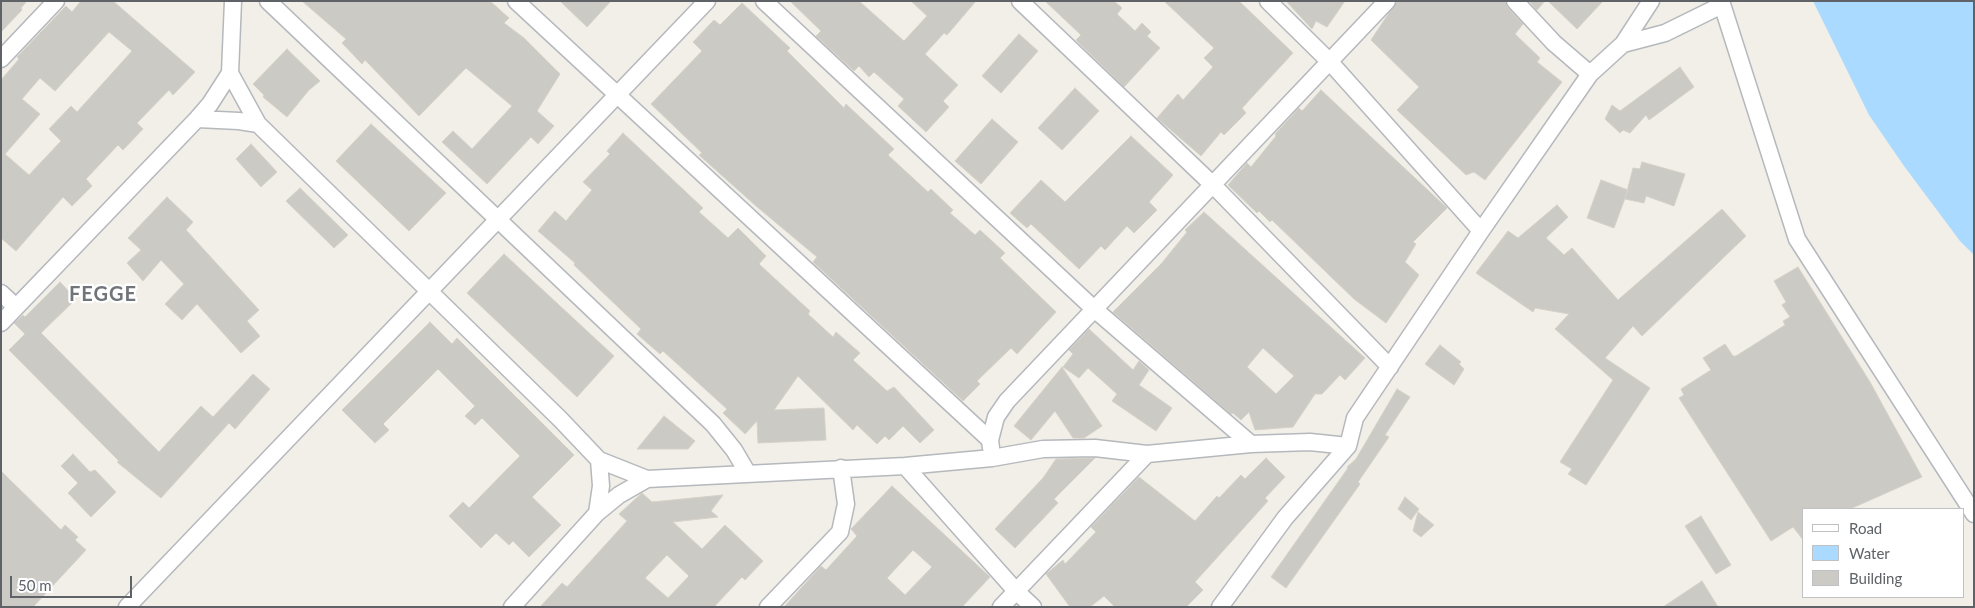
<!DOCTYPE html>
<style>
body{margin:0}
#map{position:relative;width:1975px;height:608px;overflow:hidden;background:#f1efe8;font-family:Lato,sans-serif}
canvas{display:block}
.frame{position:absolute;inset:0;border:2px solid #5f6368;pointer-events:none}
.legend{position:absolute;left:1802px;top:508px;width:162px;height:90px;box-sizing:border-box;background:#fff;border:1px solid #bfc1c3;margin:0;padding:6px 9px;list-style:none;font-size:15px;color:#5f6368}
.legend li{display:flex;align-items:center;gap:10px;height:25px}
.legend b{width:25px;border:1px solid #bfc1c3}
.scale{position:absolute;left:10px;top:576px;width:122px;height:22px;box-sizing:border-box;border:2px solid #5f6368;border-top:0;padding-left:6px;font-size:15px;line-height:18px;white-space:nowrap;color:#5f6368;-webkit-text-stroke:4px #fff;paint-order:stroke}
</style>
<div id="map">
<canvas width="1975" height="608"></canvas>
<div class="frame"></div>
<ul class="legend">
<li><b style="height:6px;background:#fff"></b>Road</li>
<li><b style="height:14px;background:#aadaff"></b>Water</li>
<li><b style="height:14px;background:#cccac5"></b>Building</li>
</ul>
<div class="scale">50 m</div>
</div>
<script>
const g = document.querySelector('canvas').getContext('2d');
g.lineJoin = 'round';
function paint(path, color) { g.fillStyle = color; g.fill(path, 'evenodd'); }
const poly = rows => new Path2D(rows.map(r => 'M' + r).join(''));
function strokePath(path, color, width, dash) { g.strokeStyle = color; g.lineWidth = width; g.lineCap = dash ? 'butt' : 'round'; g.setLineDash(dash || []); g.stroke(path); }
function write(font, color, halo, rows, align = 'center') {
  g.font = font + ' Lato,sans-serif'; g.lineWidth = 4.5; g.setLineDash([]); g.textBaseline = 'middle'; g.strokeStyle = halo; g.fillStyle = color; for (const [text, x, y, turn = 0] of rows) {
    g.save(); g.translate(x, y); g.rotate((+turn || 0) * Math.PI / 180); g.textAlign = isNaN(turn) ? turn : align; if (halo) g.strokeText(text, 0, 0); g.fillText(text, 0, 0); g.restore();
  }
}
paint(poly([
 [1813,1,1974,1,1974,255,1960,241,1904,166,1869,115]
]), '#aadaff');
const building = poly([
 [1,1,27,1,21,8,22,10,1,32,1,1],
 [81,1,113,1,195,72,173,95,169,90,137,123,143,129,123,150,118,145,86,179,92,186,72,206,63,197,16,251,1,238,1,80,19,59,17,57,66,6,72,12,81,1],
 [109,32,132,51,77,112,71,106,49,129,61,141,29,175,5,154,40,114,22,99,40,78,55,91,109,32],
 [302,1,490,1,509,18,504,23,524,38,560,74,537,111,554,126,538,144,531,137,487,184,442,142,453,131,472,149,512,106,466,68,419,116,365,60,362,64,342,43,346,39,302,1],
 [560,1,611,1,587,27,560,1],
 [790,1,859,1,904,41,927,16,911,1,976,1,947,35,944,33,925,54,958,85,943,101,949,107,926,132,898,106,904,99,874,72,869,77,859,66,854,71,816,36,821,31,790,1],
 [1045,1,1114,1,1122,8,1117,14,1135,31,1142,23,1151,32,1147,36,1160,48,1124,87,1076,40,1081,35,1045,1],
 [1164,1,1239,1,1293,53,1242,108,1246,113,1224,135,1221,132,1201,156,1157,118,1178,94,1183,100,1213,67,1204,58,1214,48,1164,1],
 [1286,1,1345,1,1327,27,1316,21,1312,29,1286,1],
 [1397,1,1505,1,1508,8,1523,24,1515,34,1540,58,1537,62,1562,82,1485,180,1474,172,1466,175,1397,110,1419,87,1371,40,1397,1],
 [1529,1,1545,1,1537,10,1529,1],
 [1548,1,1603,1,1577,29,1548,1],
 [742,3,790,48,787,51,844,108,846,104,894,149,888,155,928,192,931,189,953,210,950,213,975,235,980,230,1005,253,1000,258,1056,312,1017,354,1011,348,977,381,980,384,963,401,813,262,817,257,756,206,699,155,702,153,651,104,702,51,693,42,714,20,720,25,742,3],
 [1019,34,1038,51,1001,93,982,76,1019,34],
 [287,49,320,81,309,90,287,117,263,97,264,95,253,84,287,49],
 [1680,67,1694,87,1649,120,1646,115,1630,133,1623,130,1620,133,1605,119,1612,105,1620,111,1680,67],
 [1075,88,1099,111,1062,150,1038,128,1075,88],
 [1321,90,1447,208,1413,242,1416,244,1405,262,1419,275,1386,323,1354,299,1272,220,1270,222,1259,211,1257,213,1228,185,1247,163,1251,167,1276,136,1275,134,1299,108,1302,111,1321,90],
 [992,119,1018,142,981,184,955,161,992,119],
 [371,124,446,193,409,231,336,161,371,124],
 [623,133,703,208,699,212,728,238,738,228,766,256,759,264,810,311,808,314,833,337,836,332,860,353,853,360,887,391,894,387,934,430,920,443,903,426,889,440,885,436,877,444,857,425,853,430,798,376,774,410,824,408,826,440,758,443,757,421,745,434,723,413,727,409,663,351,660,354,637,334,641,329,574,265,575,263,538,231,555,211,566,221,592,190,583,182,610,154,607,151,623,133],
 [1131,136,1173,175,1149,202,1157,210,1134,233,1127,226,1105,250,1101,246,1079,269,1031,224,1027,228,1010,213,1041,180,1065,202,1131,136],
 [251,144,277,172,261,187,236,159,251,144],
 [1642,162,1685,174,1674,206,1646,196,1644,203,1625,199,1633,168,1640,169,1642,162],
 [1601,180,1628,190,1614,228,1587,218,1601,180],
 [300,188,348,235,334,248,286,201,300,188],
 [167,197,193,222,186,230,259,310,247,321,260,336,241,353,197,304,182,320,165,304,184,284,161,260,143,281,127,263,141,250,128,238,167,197],
 [1557,205,1568,217,1546,238,1564,255,1572,248,1618,300,1722,209,1746,236,1642,336,1633,326,1605,358,1650,388,1586,485,1568,474,1572,469,1560,462,1613,380,1555,329,1569,314,1535,308,1533,312,1476,273,1508,231,1518,238,1557,205],
 [1204,212,1365,358,1345,380,1340,375,1322,394,1315,394,1293,427,1255,430,1249,412,1241,420,1233,413,1231,414,1113,312,1161,264,1187,232,1185,230,1204,212],
 [1263,348,1294,376,1276,394,1247,367,1263,348],
 [504,254,614,356,577,397,467,293,504,254],
 [1798,267,1870,382,1922,477,1850,509,1804,509,1804,541,1793,527,1771,541,1679,398,1684,395,1681,389,1711,370,1703,358,1725,344,1733,356,1736,356,1785,325,1783,321,1790,317,1782,305,1786,302,1774,281,1798,267],
 [60,282,76,299,41,333,159,452,201,406,213,417,253,374,270,389,235,429,229,423,161,498,117,462,119,461,9,350,25,334,14,323,23,315,25,317,60,282],
 [430,322,452,344,457,338,574,455,532,497,561,525,529,557,513,541,509,545,496,533,481,548,449,516,463,502,469,508,520,456,482,418,475,425,465,416,475,406,438,369,383,424,389,430,375,443,342,410,430,322],
 [1089,329,1133,370,1139,361,1149,370,1139,385,1172,408,1156,431,1112,401,1117,394,1088,368,1079,378,1063,367,1073,354,1069,350,1089,329],
 [1440,345,1461,362,1459,364,1464,369,1454,385,1425,364,1440,345],
 [1062,367,1102,426,1084,438,1073,438,1055,411,1031,440,1014,426,1062,367],
 [1397,389,1410,397,1385,435,1389,437,1358,482,1360,484,1286,588,1271,577,1348,468,1347,467,1356,459,1397,389],
 [664,416,695,441,688,449,637,449,664,416],
 [73,454,90,472,95,470,116,492,91,517,68,493,78,483,61,466,73,454],
 [1095,458,1054,499,1058,503,1015,548,995,529,1043,478,1056,459,1095,458],
 [1266,458,1285,477,1265,498,1268,501,1195,582,1203,590,1186,607,1115,607,1104,596,1090,607,1070,607,1046,574,1063,560,1065,564,1096,532,1091,527,1139,477,1195,521,1217,496,1219,498,1241,475,1245,479,1266,458],
 [1,471,61,530,65,525,78,537,75,540,86,550,33,607,1,607,1,471],
 [892,486,990,577,962,607,784,607,821,566,826,570,857,536,851,529,892,486],
 [913,550,932,567,905,595,887,578,913,550],
 [642,493,652,502,723,495,711,511,718,517,673,522,702,549,725,525,763,561,745,580,742,577,714,607,540,607,562,583,567,587,627,521,619,514,642,493],
 [667,555,689,576,668,598,645,578,667,555],
 [1405,497,1419,509,1411,520,1398,509,1405,497],
 [1418,512,1434,525,1421,537,1413,531,1418,512],
 [1701,516,1731,565,1716,574,1685,526,1701,516],
 [1702,581,1718,607,1663,607,1702,581]
]);
paint(building, '#cccac5');
strokePath(building, '#d6d1c6', 1);
const minor = poly([
 [268,1,713,424,734,450,747,472],
 [516,1,990,440],
 [764,1,1093,308,1251,444],
 [1020,1,1213,185,1390,367],
 [1268,1,1330,62,1481,231],
 [1515,1,1554,43,1590,74],
 [1721,1,1797,239,1974,514],
 [1623,44,1665,33,1722,5],
 [1,59,56,1],
 [230,73,258,124],
 [197,119,210,104,230,73,233,1],
 [1,293,16,307],
 [1,323,197,119,239,121,258,124,560,419,599,460,647,479],
 [991,448,990,440,996,417,1007,401,1387,1],
 [905,466,1016,591,1033,607],
 [597,513,601,486,599,460],
 [127,607,707,1],
 [512,607,597,513,619,495,647,479,905,466,992,458,1043,449,1095,448,1147,454,1251,444,1310,442,1348,446],
 [768,607,840,532,846,504,841,468],
 [1001,607,1147,454],
 [1220,607,1285,518,1348,446,1355,418,1481,231,1590,74,1623,44,1651,1]
]);
strokePath(minor, '#b5b8bc', 19);
strokePath(minor, '#fff', 16);
g.letterSpacing = '1px';
write('bold 20px', '#70757a', '#fff', [
 ["FEGGE",103,295]
]);
g.letterSpacing = '0px';
</script>
